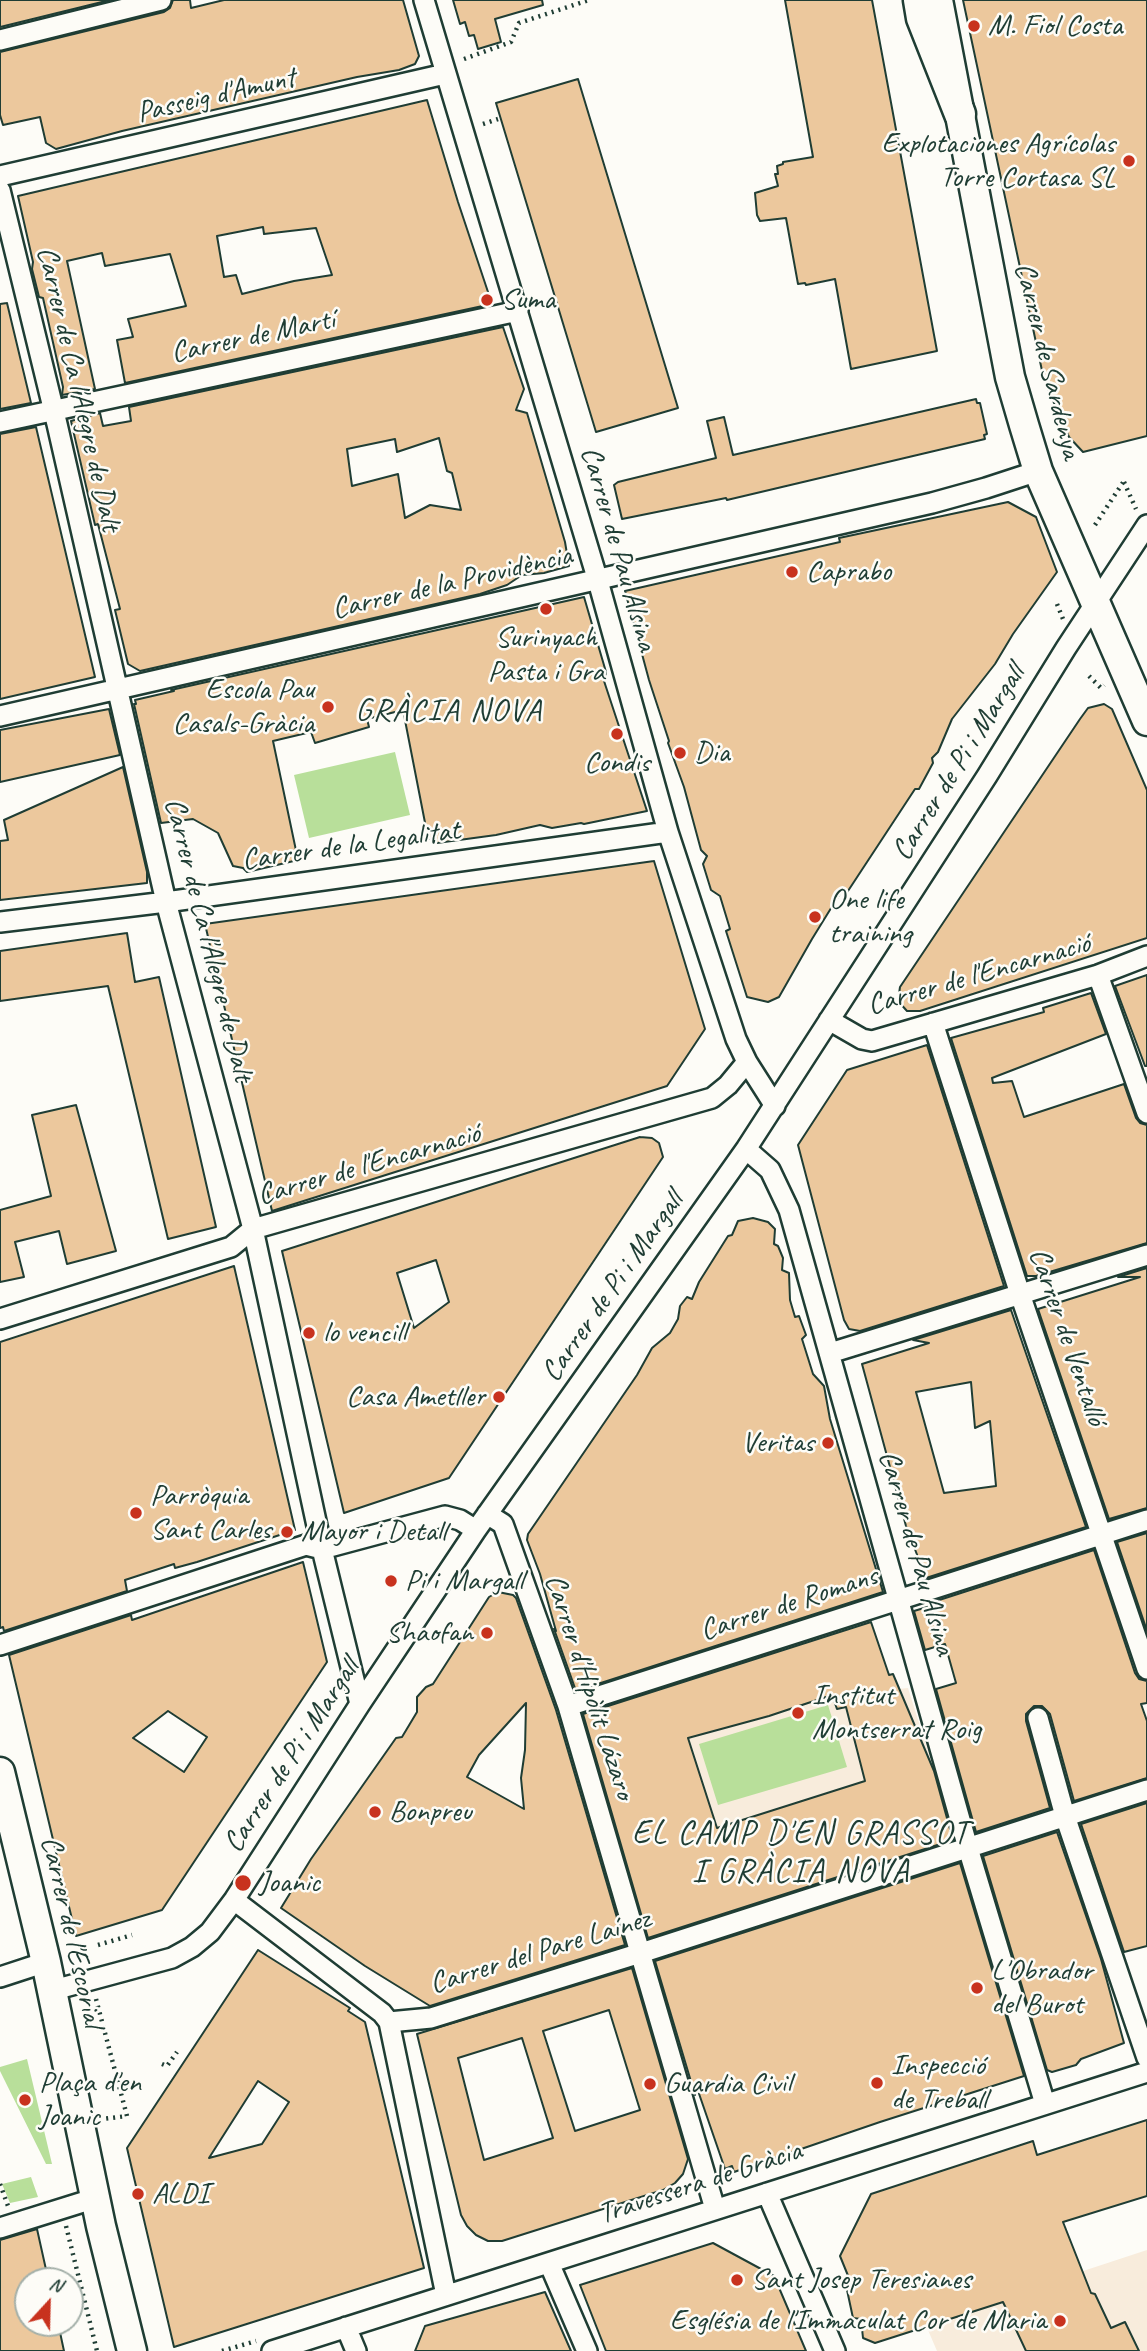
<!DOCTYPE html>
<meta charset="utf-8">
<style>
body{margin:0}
#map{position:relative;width:1147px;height:2351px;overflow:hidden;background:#fdfcf7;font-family:Caveat,sans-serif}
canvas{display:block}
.north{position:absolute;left:14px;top:2267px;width:70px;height:70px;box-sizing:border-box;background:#fdfcf7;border:2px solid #a4b0a9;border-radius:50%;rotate:22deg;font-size:19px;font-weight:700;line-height:28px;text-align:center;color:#1f3d34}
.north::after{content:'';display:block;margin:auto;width:24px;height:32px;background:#c8321e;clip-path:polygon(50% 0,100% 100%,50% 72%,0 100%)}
</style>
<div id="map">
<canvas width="1147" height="2351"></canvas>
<div class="north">N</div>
</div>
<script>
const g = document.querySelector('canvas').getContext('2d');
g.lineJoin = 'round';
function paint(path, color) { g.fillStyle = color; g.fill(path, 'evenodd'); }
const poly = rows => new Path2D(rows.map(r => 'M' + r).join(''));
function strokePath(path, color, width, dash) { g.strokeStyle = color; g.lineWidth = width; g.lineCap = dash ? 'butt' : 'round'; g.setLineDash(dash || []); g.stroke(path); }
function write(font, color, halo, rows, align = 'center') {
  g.font = font + ' Caveat,sans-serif'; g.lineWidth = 5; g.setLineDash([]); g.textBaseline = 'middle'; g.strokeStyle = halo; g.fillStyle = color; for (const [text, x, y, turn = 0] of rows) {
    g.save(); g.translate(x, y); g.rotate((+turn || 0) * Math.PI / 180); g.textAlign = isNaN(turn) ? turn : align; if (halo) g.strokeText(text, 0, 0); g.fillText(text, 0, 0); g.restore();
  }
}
paint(poly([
 [872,1625,889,1675,893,1674,899,1689,908,1688,931,1761,717,1828,672,1686],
 [1147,2250,1147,2351,937,2351,925,2323]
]), '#f8ecdc');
paint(poly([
 [395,752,410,815,309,838,294,775],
 [828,1705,847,1767,718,1805,699,1744],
 [27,2059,52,2164,46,2164,0,2071,0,2067],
 [31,2177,38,2197,10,2203,2,2184]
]), '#b8df9a');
const building = poly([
 [0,0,110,0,0,27,0,0],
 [173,0,190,0,191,8,224,0,403,0,419,56,415,64,399,70,357,77,122,131,56,149,46,143,40,117,3,125,0,115,0,52,164,12,170,8,173,0],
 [453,0,542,0,543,5,495,19,501,42,478,49,474,35,469,36,465,22,460,24,453,0],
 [785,0,872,0,937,351,851,369,835,279,806,285,805,283,798,284,786,218,760,221,757,215,755,193,778,186,775,174,778,174,777,166,783,164,783,162,813,157,785,0],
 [963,0,1147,0,1147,436,1083,452,1069,437,1044,380,963,0],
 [578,79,678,408,596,432,496,103,578,79],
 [427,100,458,202,492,304,125,383,117,340,133,337,128,319,186,306,170,254,105,266,102,253,67,261,95,389,62,395,63,387,43,298,39,297,32,269,33,262,18,196,427,100],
 [263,227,264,234,316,228,332,275,294,281,242,294,236,275,224,277,217,236,263,227],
 [7,303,31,403,0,409,0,304,7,303],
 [503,327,524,389,516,410,527,413,565,542,569,566,544,573,522,575,507,585,480,594,140,671,128,664,115,610,120,609,98,524,95,525,71,421,100,413,103,426,131,421,129,407,503,327],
 [439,438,447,471,452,473,461,510,430,505,405,518,398,474,352,486,347,449,395,439,397,452,439,438],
 [976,399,977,403,980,403,987,434,984,435,985,439,727,500,726,498,622,519,614,485,618,482,716,458,707,421,724,417,733,455,976,399],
 [36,427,95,677,0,699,0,434,36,427],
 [1008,502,1036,517,1057,572,1013,634,995,664,952,719,938,752,932,758,933,763,919,789,915,789,846,894,841,892,812,939,779,997,768,1002,747,997,726,931,730,929,720,896,711,890,703,864,707,856,701,850,684,787,668,743,669,741,649,680,625,591,840,542,839,538,1008,502],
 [584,597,606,672,604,681,647,811,584,824,581,823,552,828,540,825,496,835,437,843,428,838,403,710,367,719,369,727,315,743,311,732,273,741,298,860,247,872,243,868,233,866,218,833,193,819,161,823,134,704,136,704,135,700,174,691,171,690,584,597],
 [1104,704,1112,709,1147,790,1147,938,920,1011,907,1011,898,1001,900,987,1080,719,1088,708,1104,704],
 [109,709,120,755,0,782,0,730,109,709],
 [123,767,147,872,147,883,0,900,0,841,8,840,4,820,123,767],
 [654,861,705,1029,667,1086,272,1211,205,924,654,861],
 [127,933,135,982,159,977,216,1227,168,1239,108,986,0,1001,0,951,127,933],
 [1147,975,1147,1066,1145,1066,1115,986,1147,975],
 [1091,993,1106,1034,992,1078,993,1083,1012,1081,1024,1117,1124,1084,1136,1118,1140,1123,1147,1125,1147,1243,1036,1276,1027,1276,951,1038,1044,1012,1043,1008,1091,993],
 [927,1045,1004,1286,860,1331,849,1329,844,1320,798,1145,847,1070,927,1045],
 [76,1105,116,1251,67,1264,59,1231,15,1242,24,1277,0,1282,0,1210,51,1196,32,1115,76,1105],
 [640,1137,652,1138,659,1143,663,1157,449,1478,344,1513,282,1251,640,1137],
 [436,1260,449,1302,414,1328,397,1273,436,1260],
 [753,1218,768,1222,775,1229,774,1244,778,1246,783,1258,782,1270,789,1273,790,1300,795,1317,799,1316,806,1335,802,1339,813,1374,824,1386,830,1419,883,1592,576,1691,554,1629,556,1631,540,1574,527,1540,528,1534,637,1375,652,1348,670,1333,678,1319,680,1306,687,1297,692,1299,699,1282,728,1236,732,1235,738,1221,753,1218],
 [234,1266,295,1530,197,1562,175,1568,174,1564,125,1580,127,1591,4,1631,3,1627,0,1628,0,1342,234,1266],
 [1147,1268,1147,1508,1109,1519,1038,1309,1140,1277,1118,1277,1147,1268],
 [1011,1310,1086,1527,926,1578,906,1526,862,1364,929,1343,913,1340,1011,1310],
 [971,1382,975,1428,990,1421,996,1486,944,1493,916,1392,971,1382],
 [1147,1533,1147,1631,1117,1542,1147,1533],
 [1094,1550,1135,1673,1139,1679,1147,1681,1147,1703,1141,1704,1147,1721,1147,1778,1074,1801,1050,1714,1042,1706,1034,1706,1026,1714,1026,1721,1050,1808,976,1832,936,1689,956,1683,945,1644,925,1650,914,1611,934,1605,933,1602,1094,1550],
 [303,1562,327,1662,162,1910,76,1936,9,1655,131,1615,132,1620,303,1562],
 [168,1711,207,1737,184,1772,133,1738,168,1711],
 [498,1592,513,1595,516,1598,556,1710,625,1945,430,2006,365,1966,281,1908,311,1859,396,1738,402,1737,417,1712,417,1697,426,1687,433,1684,489,1597,498,1592],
 [526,1703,525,1750,521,1778,524,1809,467,1777,479,1755,526,1703],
 [871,1622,889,1675,893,1674,934,1771,953,1840,648,1938,583,1714,871,1622],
 [832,1695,837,1709,846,1707,865,1781,717,1828,688,1738,769,1716,832,1695],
 [1147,1803,1147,1946,1124,1952,1081,1824,1147,1803],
 [1057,1832,1101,1959,1124,2043,1081,2059,1076,2065,1052,2072,1047,2070,983,1856,1057,1832],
 [960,1863,1024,2076,880,2122,734,2172,732,2166,725,2169,696,2085,695,2095,655,1961,960,1863],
 [258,1950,350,2008,348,2011,365,2022,424,2268,174,2347,127,2148,258,1950],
 [258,2081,289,2102,262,2144,209,2158,258,2081],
 [632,1968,688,2159,683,2174,675,2183,663,2190,502,2241,488,2241,476,2235,467,2226,461,2215,417,2034,632,1968],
 [609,2010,640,2110,575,2131,543,2031,609,2010],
 [522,2038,553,2138,484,2160,458,2058,522,2038],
 [1147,2120,1147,2196,1063,2222,1091,2293,1095,2294,1111,2328,1125,2322,1139,2351,1026,2351,1003,2302,875,2343,863,2338,861,2319,853,2318,847,2290,851,2283,840,2256,871,2194,1033,2141,1037,2155,1147,2120],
 [37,2229,47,2274,33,2278,34,2281,28,2281,28,2323,58,2323,64,2351,0,2351,0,2240,37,2229],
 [713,2243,774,2276,806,2351,606,2351,580,2285,713,2243],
 [545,2292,571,2351,415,2351,425,2326,545,2292]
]);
paint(building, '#ecc89d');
strokePath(building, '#1f3d34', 2);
const street = poly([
 [424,0,598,581,668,832,736,1039,747,1062,775,1106],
 [0,40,161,0],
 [0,176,445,74],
 [0,190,57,424,166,902,253,1229,322,1549,360,1704],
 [0,422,518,311],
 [0,716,932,503,986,488,1038,471],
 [0,922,166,902,668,832],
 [1098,975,1147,1113],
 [829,1020,862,1039,872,1041,1098,975,1147,956],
 [933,1023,1020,1294,1147,1669],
 [746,1149,770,1170,789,1210,968,1848,1045,2104],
 [0,1319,231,1247,253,1229,712,1098,728,1085,747,1062],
 [830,1353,1147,1255],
 [487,1514,503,1524,568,1706,715,2209],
 [0,1645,306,1545,322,1549,445,1516,460,1520,476,1530],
 [568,1706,1147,1520],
 [1038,1718,1065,1816,1147,2058],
 [234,1900,382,2013,389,2022,446,2295],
 [0,1977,46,1962],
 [50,1991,172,1958,192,1947,210,1932,234,1900,360,1704,476,1530,746,1149,987,776,1066,648,1147,525],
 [389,2022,431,2018,647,1951,1147,1790],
 [767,2193,835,2351],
 [0,2228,96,2198],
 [549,2263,587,2351],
 [346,2327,356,2351],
 [272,2351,1147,2072]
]);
const secondary = poly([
 [938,0,1010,377,1024,425,1038,471,1147,721],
 [0,1772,46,1962,101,2226,132,2351]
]);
const primary = poly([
 [919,0,922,18,960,114]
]);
strokePath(street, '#1f3d34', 24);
strokePath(secondary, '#1f3d34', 33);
strokePath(primary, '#1f3d34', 35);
strokePath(poly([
 [464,59,511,42,519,23,589,0],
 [483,124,498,119],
 [1124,482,1136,509],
 [1095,525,1124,481],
 [1057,604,1063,619],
 [1089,676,1101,688,1104,685],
 [485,1586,500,1583],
 [98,1945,132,1935],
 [96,1999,127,2116,103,2119],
 [162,2064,167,2066,177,2052],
 [0,2184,8,2206],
 [66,2226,97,2351],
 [222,2351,256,2341]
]), '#1f3d34', 4.5, [2, 5]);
strokePath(street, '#fdfcf7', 19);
strokePath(secondary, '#fdfcf7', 28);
strokePath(primary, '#fdfcf7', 30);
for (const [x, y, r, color] of [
 [974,26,7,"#c8321e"],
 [1129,161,7,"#c8321e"],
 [487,300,7,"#c8321e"],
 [792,572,7,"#c8321e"],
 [546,609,7,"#c8321e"],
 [328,707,7,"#c8321e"],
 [617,734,7,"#c8321e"],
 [680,753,7,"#c8321e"],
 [815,917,7,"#c8321e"],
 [309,1333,7,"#c8321e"],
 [499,1397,7,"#c8321e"],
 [828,1443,7,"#c8321e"],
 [136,1513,7,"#c8321e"],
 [287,1532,7,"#c8321e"],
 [391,1581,7,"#c8321e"],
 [487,1633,7,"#c8321e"],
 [798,1713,7,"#c8321e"],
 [375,1812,7,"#c8321e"],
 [243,1883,9,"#c8321e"],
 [977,1988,7,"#c8321e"],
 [877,2083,7,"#c8321e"],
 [650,2084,7,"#c8321e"],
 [25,2100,7,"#c8321e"],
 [138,2194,7,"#c8321e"],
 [737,2280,7,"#c8321e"],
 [1060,2321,7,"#c8321e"]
]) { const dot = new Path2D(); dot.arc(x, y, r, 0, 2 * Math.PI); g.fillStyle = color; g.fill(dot); strokePath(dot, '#fdfcf7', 2.5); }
write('30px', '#1f3d34', '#fdfcf7', [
 ["M. Fiol Costa",988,26],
 ["Explotaciones Agrícolas",1115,144,"right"],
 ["Torre Cortasa SL",1115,178,"right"],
 ["Suma",501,300],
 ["Caprabo",806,572],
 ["Surinyach",546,638,"center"],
 ["Pasta i Gra",546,672,"center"],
 ["Escola Pau",314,690,"right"],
 ["Casals-Gràcia",314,724,"right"],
 ["Dia",694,753],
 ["Condis",617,763,"center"],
 ["One life",829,900],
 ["training",829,934],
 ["lo vencill",323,1333],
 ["Casa Ametller",485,1397,"right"],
 ["Veritas",814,1443,"right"],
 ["Parròquia",150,1496],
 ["Sant Carles",150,1530],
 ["Mayor i Detall",301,1532],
 ["Pi i Margall",405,1581],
 ["Shaofan",473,1633,"right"],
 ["Institut",812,1696],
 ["Montserrat Roig",812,1730],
 ["Bonpreu",389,1812],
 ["Joanic",259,1883],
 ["L'Obrador",991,1971],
 ["del Burot",991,2005],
 ["Inspecció",891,2066],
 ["de Treball",891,2100],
 ["Plaça d'en",39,2083],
 ["Joanic",39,2117],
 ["Guardia Civil",664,2084],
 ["ALDI",152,2194],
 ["Sant Josep Teresianes",751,2280],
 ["Església de l'Immaculat Cor de Maria",1046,2321,"right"]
], 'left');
write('30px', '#1f3d34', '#fdfcf7', [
 ["Passeig d'Amunt",216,96,-13],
 ["Carrer de Martí",253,337,-12],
 ["Carrer de Sardenya",1047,361,76],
 ["Carrer de Ca l'Alegre de Dalt",78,389,77],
 ["Carrer de Pau Alsina",618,549,74],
 ["Carrer de la Providència",452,583,-13],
 ["Carrer de Pi i Margall",959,763,-58],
 ["Carrer de la Legalitat",351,846,-8],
 ["Carrer de Ca l'Alegre de Dalt",208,940,76],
 ["Carrer de l'Encarnació",979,975,-16],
 ["Carrer de l'Encarnació",369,1165,-16],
 ["Carrer de Pi i Margall",613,1287,-55],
 ["Carrer de Ventalló",1067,1337,71],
 ["Carrer de Pau Alsina",916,1553,74],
 ["Carrer de Romans",789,1604,-18],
 ["Carrer d'Hipòlit Lázaro",589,1687,72],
 ["Carrer de Pi i Margall",292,1756,-57],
 ["Carrer de l'Escorial",71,1932,77],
 ["Carrer del Pare Laínez",540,1952,-17],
 ["Travessera de Gràcia",700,2183,-18]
]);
g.letterSpacing = '2px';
write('32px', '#1f3d34', '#fdfcf7', [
 ["GRÀCIA NOVA",449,712]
]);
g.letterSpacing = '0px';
g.letterSpacing = '2px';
write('33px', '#1f3d34', '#fdfcf7', [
 ["EL CAMP D'EN GRASSOT",801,1834],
 ["I GRÀCIA NOVA",801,1872]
]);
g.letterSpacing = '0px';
</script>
